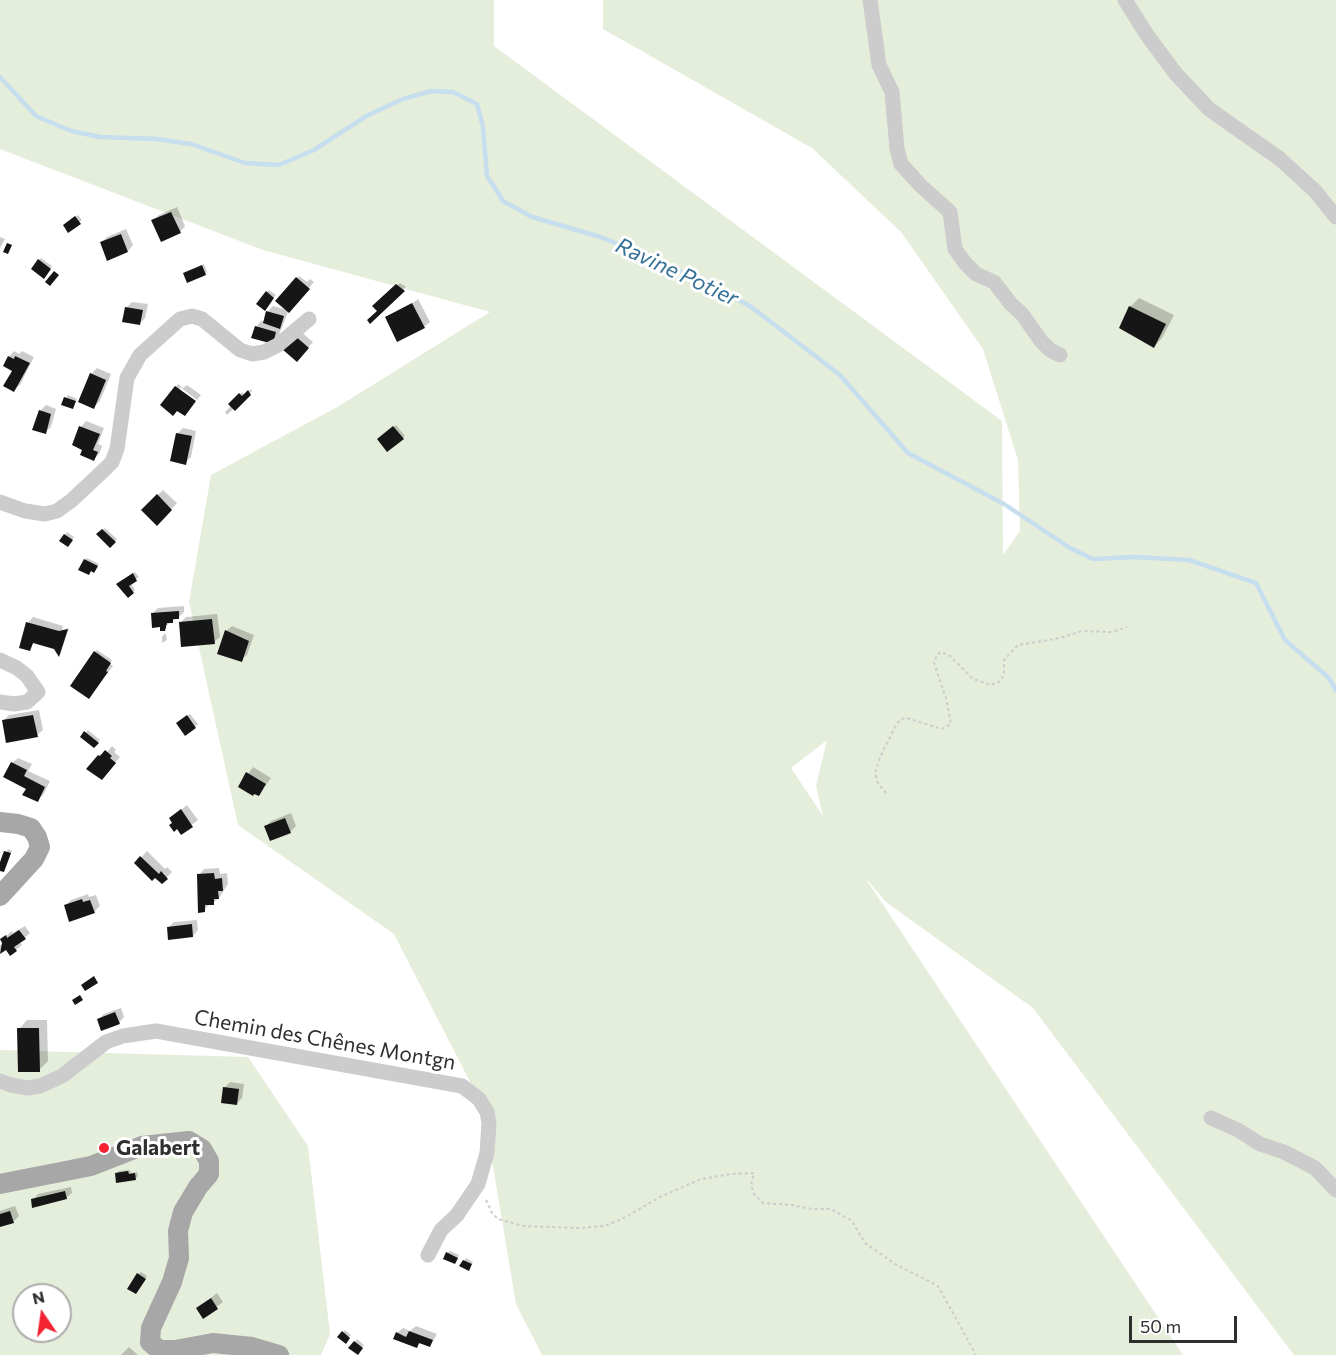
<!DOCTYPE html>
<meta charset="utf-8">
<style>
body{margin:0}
#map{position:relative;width:1336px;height:1355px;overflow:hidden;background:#fff;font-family:Commissioner,sans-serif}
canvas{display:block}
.north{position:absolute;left:12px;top:1283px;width:60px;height:60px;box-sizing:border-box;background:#fff;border:2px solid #acacac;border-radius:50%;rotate:347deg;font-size:16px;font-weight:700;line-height:24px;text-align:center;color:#2f2f2f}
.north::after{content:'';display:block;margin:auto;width:21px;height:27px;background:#f32331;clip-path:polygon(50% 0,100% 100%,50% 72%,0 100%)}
.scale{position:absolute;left:1129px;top:1316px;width:108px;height:27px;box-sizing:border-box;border:3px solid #2f2f2f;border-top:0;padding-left:8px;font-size:18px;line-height:21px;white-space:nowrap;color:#2f2f2f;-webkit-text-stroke:4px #fff;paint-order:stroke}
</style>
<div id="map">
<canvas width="1336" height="1355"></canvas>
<div class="north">N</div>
<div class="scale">50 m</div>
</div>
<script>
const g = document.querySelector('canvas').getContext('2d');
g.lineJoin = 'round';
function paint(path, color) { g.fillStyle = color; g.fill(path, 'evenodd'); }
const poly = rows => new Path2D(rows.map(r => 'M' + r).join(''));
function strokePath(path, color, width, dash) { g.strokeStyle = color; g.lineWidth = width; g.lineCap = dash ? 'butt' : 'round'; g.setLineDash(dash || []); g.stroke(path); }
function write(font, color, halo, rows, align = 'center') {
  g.font = font + ' Commissioner,sans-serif'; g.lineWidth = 6; g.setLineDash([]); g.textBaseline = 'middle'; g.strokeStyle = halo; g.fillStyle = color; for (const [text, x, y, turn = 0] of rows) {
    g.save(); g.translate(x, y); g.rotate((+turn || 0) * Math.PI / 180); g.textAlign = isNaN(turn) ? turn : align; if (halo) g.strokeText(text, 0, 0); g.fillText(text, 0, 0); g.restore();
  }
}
paint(poly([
 [0,0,494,0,494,46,1002,421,1003,555,1020,531,1018,460,983,349,901,232,812,148,603,29,603,0,1336,0,1336,1355,1294,1355,1033,1008,886,902,864,876,1183,1355,542,1355,516,1304,483,1107,394,934,238,825,189,602,211,475,339,406,490,312,263,250,0,149],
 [827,740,816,786,823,816,791,768],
 [0,1050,248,1057,308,1146,330,1334,321,1355,0,1355],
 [24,1295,60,1295,60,1331,24,1331]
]), '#e5eddb');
paint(poly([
 [177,207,185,226,180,232,153,221,159,215],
 [78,215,82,220,68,231,67,223],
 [126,229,133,245,128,251,101,243,107,237],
 [0,237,5,239,0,248],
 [41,258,52,266,46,275,39,260],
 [204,264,207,272,205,274,185,273],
 [299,276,307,282,310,279,314,282,288,312,278,337,272,343,256,327,261,321,265,322,268,311,273,306,287,310,277,301],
 [400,283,406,287,371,322,379,311,374,307],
 [269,290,276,295,267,306,267,292],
 [1139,298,1174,315,1162,338,1154,347,1130,307],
 [418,299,430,322,424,327,410,305],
 [132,302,148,304,145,318,140,323,124,321,127,307],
 [300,331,313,342,297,360,284,349],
 [14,351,19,354,22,351,34,357,20,385,14,390,14,370,9,357],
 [97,368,111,374,100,401,94,407,91,374],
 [178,384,183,388,187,385,201,395,197,400,180,387,180,391,195,402,190,409,177,409,162,405],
 [251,389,252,391,227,415,225,412,231,406,230,404,242,392,245,395],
 [68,395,77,399,72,408,66,398],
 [46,405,56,409,51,427,45,432,40,411],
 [86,421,104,428,98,444,102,446,99,454,94,459,84,449,81,427],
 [396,425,405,436,388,450,379,439],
 [183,428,196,431,191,457,185,463,177,434],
 [163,490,177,503,157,524,143,510],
 [105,528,117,539,110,546,98,534],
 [67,532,74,537,70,543,65,535],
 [87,558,99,564,96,568,85,560],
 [135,572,139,577,131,583,135,590,133,592,120,582],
 [184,606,184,612,179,617,167,625,154,626,152,614,158,608],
 [217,614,220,637,214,642,180,623,186,617],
 [33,617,63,626,62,630,69,628,60,655,54,648,34,642,30,649,28,623],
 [232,626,254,635,247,655,241,660,226,631],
 [164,634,166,634,167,640,162,643,162,637],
 [97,650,112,660,110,664,113,666,89,697,95,652],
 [39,710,43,730,37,735,3,721,9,715],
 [190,714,198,724,186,734,181,721],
 [88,730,100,740,94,746,82,736],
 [112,746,116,750,114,752,120,757,107,772,99,756,101,754,104,756],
 [18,758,32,764,28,771,50,781,43,795,37,800,12,763],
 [253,767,271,778,259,794,240,786],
 [187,805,198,820,181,833,171,818],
 [291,813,296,826,290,832,266,826,271,821],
 [8,849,12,851,3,871,0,869,0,866],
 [147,851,165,869,167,867,172,872,162,882,136,863],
 [219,868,220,874,227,873,228,884,219,898,213,903,210,903,204,911,199,875,204,869],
 [88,894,89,897,96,895,100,906,94,912,65,906,71,900],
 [197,920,198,930,193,936,168,928,174,922],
 [25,926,30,933,20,942,22,945,16,950,6,948,0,953,0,946,3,943,1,940,12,931,13,933],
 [121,1008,124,1017,119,1023,98,1020,104,1014],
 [27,1020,47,1020,48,1061,39,1070,19,1029],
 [230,1082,244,1084,242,1098,237,1103,224,1088],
 [130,1170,131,1173,137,1172,138,1176,135,1179,116,1174,119,1171],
 [71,1187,72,1193,66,1198,33,1200,38,1194],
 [15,1206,19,1216,13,1222,0,1226,0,1211],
 [450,1251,459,1255,457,1260,447,1253],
 [466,1258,473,1262,469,1269,464,1261],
 [141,1272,147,1276,138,1290,138,1274],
 [217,1293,223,1302,203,1317,197,1309],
 [416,1326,437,1334,430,1346,421,1342,417,1346,397,1333,403,1328,410,1331],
 [345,1330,351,1335,345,1342,339,1337],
 [357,1339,364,1345,358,1353,351,1347],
 [129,1347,138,1355,121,1355]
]), '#0003');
strokePath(poly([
 [0,77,36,116,71,131,100,137,156,139,191,144,245,163,279,165,314,150,368,115,403,99,431,91,453,92,477,104,483,127,487,176,503,201,532,217,601,237,673,267,750,306,840,375,908,453,1004,504,1070,548,1093,559,1135,557,1189,560,1256,583,1285,640,1329,678,1336,690]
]), '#c6deee', 4.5);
paint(poly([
 [171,212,181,233,161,242,151,220],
 [75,216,81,224,68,233,63,225],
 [121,234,128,252,107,261,100,242],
 [7,243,12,245,8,254,3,252],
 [38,259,51,269,44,279,31,269],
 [202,265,206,275,187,283,183,273],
 [54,271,59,275,50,286,45,282],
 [296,277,310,289,289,313,275,301],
 [396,284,405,291,370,324,367,320,377,311,372,306],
 [266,291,274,298,265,311,256,304],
 [412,303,425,328,397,342,385,317],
 [1129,306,1166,324,1154,348,1119,328],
 [125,307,143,310,140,325,122,322],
 [266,311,284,316,280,329,263,323],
 [255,326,276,332,273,344,251,338],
 [294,335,309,348,297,362,282,349],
 [8,356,14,359,15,356,30,363,14,392,3,386,12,371,3,366],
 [90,373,106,380,94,409,78,402],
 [175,386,196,401,185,416,177,411,173,416,160,405],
 [248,390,251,395,235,411,228,404,239,393,242,396],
 [64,397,76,401,73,409,61,405],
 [39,410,51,414,46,434,32,430],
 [79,426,100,434,93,450,98,452,94,461,80,455,82,450,72,445],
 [393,426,404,439,387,452,377,439],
 [176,433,192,436,186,465,170,461],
 [157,494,172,510,157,526,141,510],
 [102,529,116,542,110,548,96,534],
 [64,534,73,540,68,547,59,541],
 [84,559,98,566,94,573,91,571,89,575,78,570],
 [133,573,137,581,129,586,134,593,128,598,116,584],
 [179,611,179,619,173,619,173,623,167,623,165,631,160,631,160,627,152,628,151,613],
 [212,619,215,644,181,647,179,622],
 [26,622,59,631,68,629,59,657,54,649,33,643,30,651,19,648],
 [225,630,249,641,242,662,217,654],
 [94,651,111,663,106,671,108,672,89,699,70,686],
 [33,715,38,737,6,743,2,720],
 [187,715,196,728,185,736,176,723],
 [84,731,99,743,94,748,80,737],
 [105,750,112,756,110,758,116,763,102,780,86,769,98,755,100,756],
 [11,762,27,770,24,776,45,787,38,802,22,795,26,789,3,777],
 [246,772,266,784,259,796,254,794,253,796,238,787],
 [181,809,193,827,181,835,177,829,174,832,169,825,172,823,169,818],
 [285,818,291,833,270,841,264,826],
 [4,851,11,853,4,872,0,871,0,862],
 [140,856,159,874,161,871,168,879,162,884,155,878,152,881,134,863],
 [214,873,215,879,222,878,223,891,218,891,219,899,214,899,214,905,205,905,205,912,198,913,197,874],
 [82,899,83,902,90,900,95,913,69,922,64,905],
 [192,924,193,937,168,940,167,927],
 [19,930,26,939,14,947,17,951,10,956,6,950,0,954,2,943,0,939,6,935,7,938],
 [94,976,98,983,85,991,81,985],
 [80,995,83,1000,75,1005,72,1000],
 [115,1012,120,1024,101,1031,97,1019],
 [17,1028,39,1028,40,1072,18,1072],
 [223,1087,239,1089,237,1105,221,1103],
 [128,1171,129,1174,135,1173,136,1180,116,1183,115,1173],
 [65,1191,67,1199,32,1208,31,1199],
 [10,1211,14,1223,0,1227,0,1214],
 [446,1252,458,1258,455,1264,443,1259],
 [463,1260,472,1264,469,1271,459,1266],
 [137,1273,146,1279,136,1294,127,1289],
 [211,1298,218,1309,203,1319,196,1308],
 [342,1331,350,1338,346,1344,337,1337],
 [409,1331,433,1340,430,1347,419,1343,417,1348,393,1339,396,1332,406,1337],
 [354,1341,363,1348,358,1355,348,1348]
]), '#161616');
strokePath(poly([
 [886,793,878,783,875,773,880,757,896,725,901,719,907,718,942,729,951,724,946,698,934,663,937,655,941,652,950,656,973,679,991,685,1001,681,1004,673,1004,660,1018,645,1060,638,1082,631,1112,632,1127,627],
 [486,1200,492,1213,498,1219,523,1226,578,1228,604,1226,622,1219,660,1197,701,1179,731,1174,754,1173,751,1185,754,1194,763,1203,792,1205,812,1209,831,1209,852,1221,865,1243,895,1264,938,1286,976,1355]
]), '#ccc', 2, [3, 3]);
strokePath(poly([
 [870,0,879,65,892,92,897,149,901,164,921,186,950,212,955,249,965,263,976,274,994,282,1011,304,1022,314,1041,341,1050,350,1060,355],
 [1125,0,1147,35,1176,74,1209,109,1280,159,1315,191,1336,217],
 [0,502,25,511,45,514,57,511,72,500,104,470,112,462,117,449,127,378,140,355,180,319,192,316,202,319,240,350,252,354,264,352,278,345,309,319],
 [0,660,17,668,27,676,38,692,27,702,14,704,0,702],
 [0,1081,11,1085,28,1088,40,1086,62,1076,106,1042,123,1036,156,1031,462,1086,479,1099,487,1112,489,1123,487,1153,478,1184,457,1215,441,1230,428,1255],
 [1211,1118,1238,1130,1260,1144,1284,1152,1315,1168,1336,1190]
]), '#ccc', 15);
strokePath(poly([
 [0,822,18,824,31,828,37,837,40,847,34,859,0,896],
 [0,1184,91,1166,142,1146,189,1141,202,1149,209,1161,209,1174,198,1187,183,1212,178,1231,179,1258,172,1282,151,1328,150,1342,159,1350,175,1350,213,1343,252,1347,279,1355]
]), '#a7a7a7', 20);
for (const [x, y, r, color] of [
 [104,1148,6,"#f32331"]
]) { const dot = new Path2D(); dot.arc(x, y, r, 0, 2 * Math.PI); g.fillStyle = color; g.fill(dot); strokePath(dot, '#fff', 2); }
write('21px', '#2f2f2f', '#fff', [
 ["Chemin des Chênes Montgn",325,1040,10]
]);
write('bold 21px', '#2f2f2f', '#fff', [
 ["Galabert",116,1148]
], 'left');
write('italic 22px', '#367197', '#fff', [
 ["Ravine Potier",677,272,25]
]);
</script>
